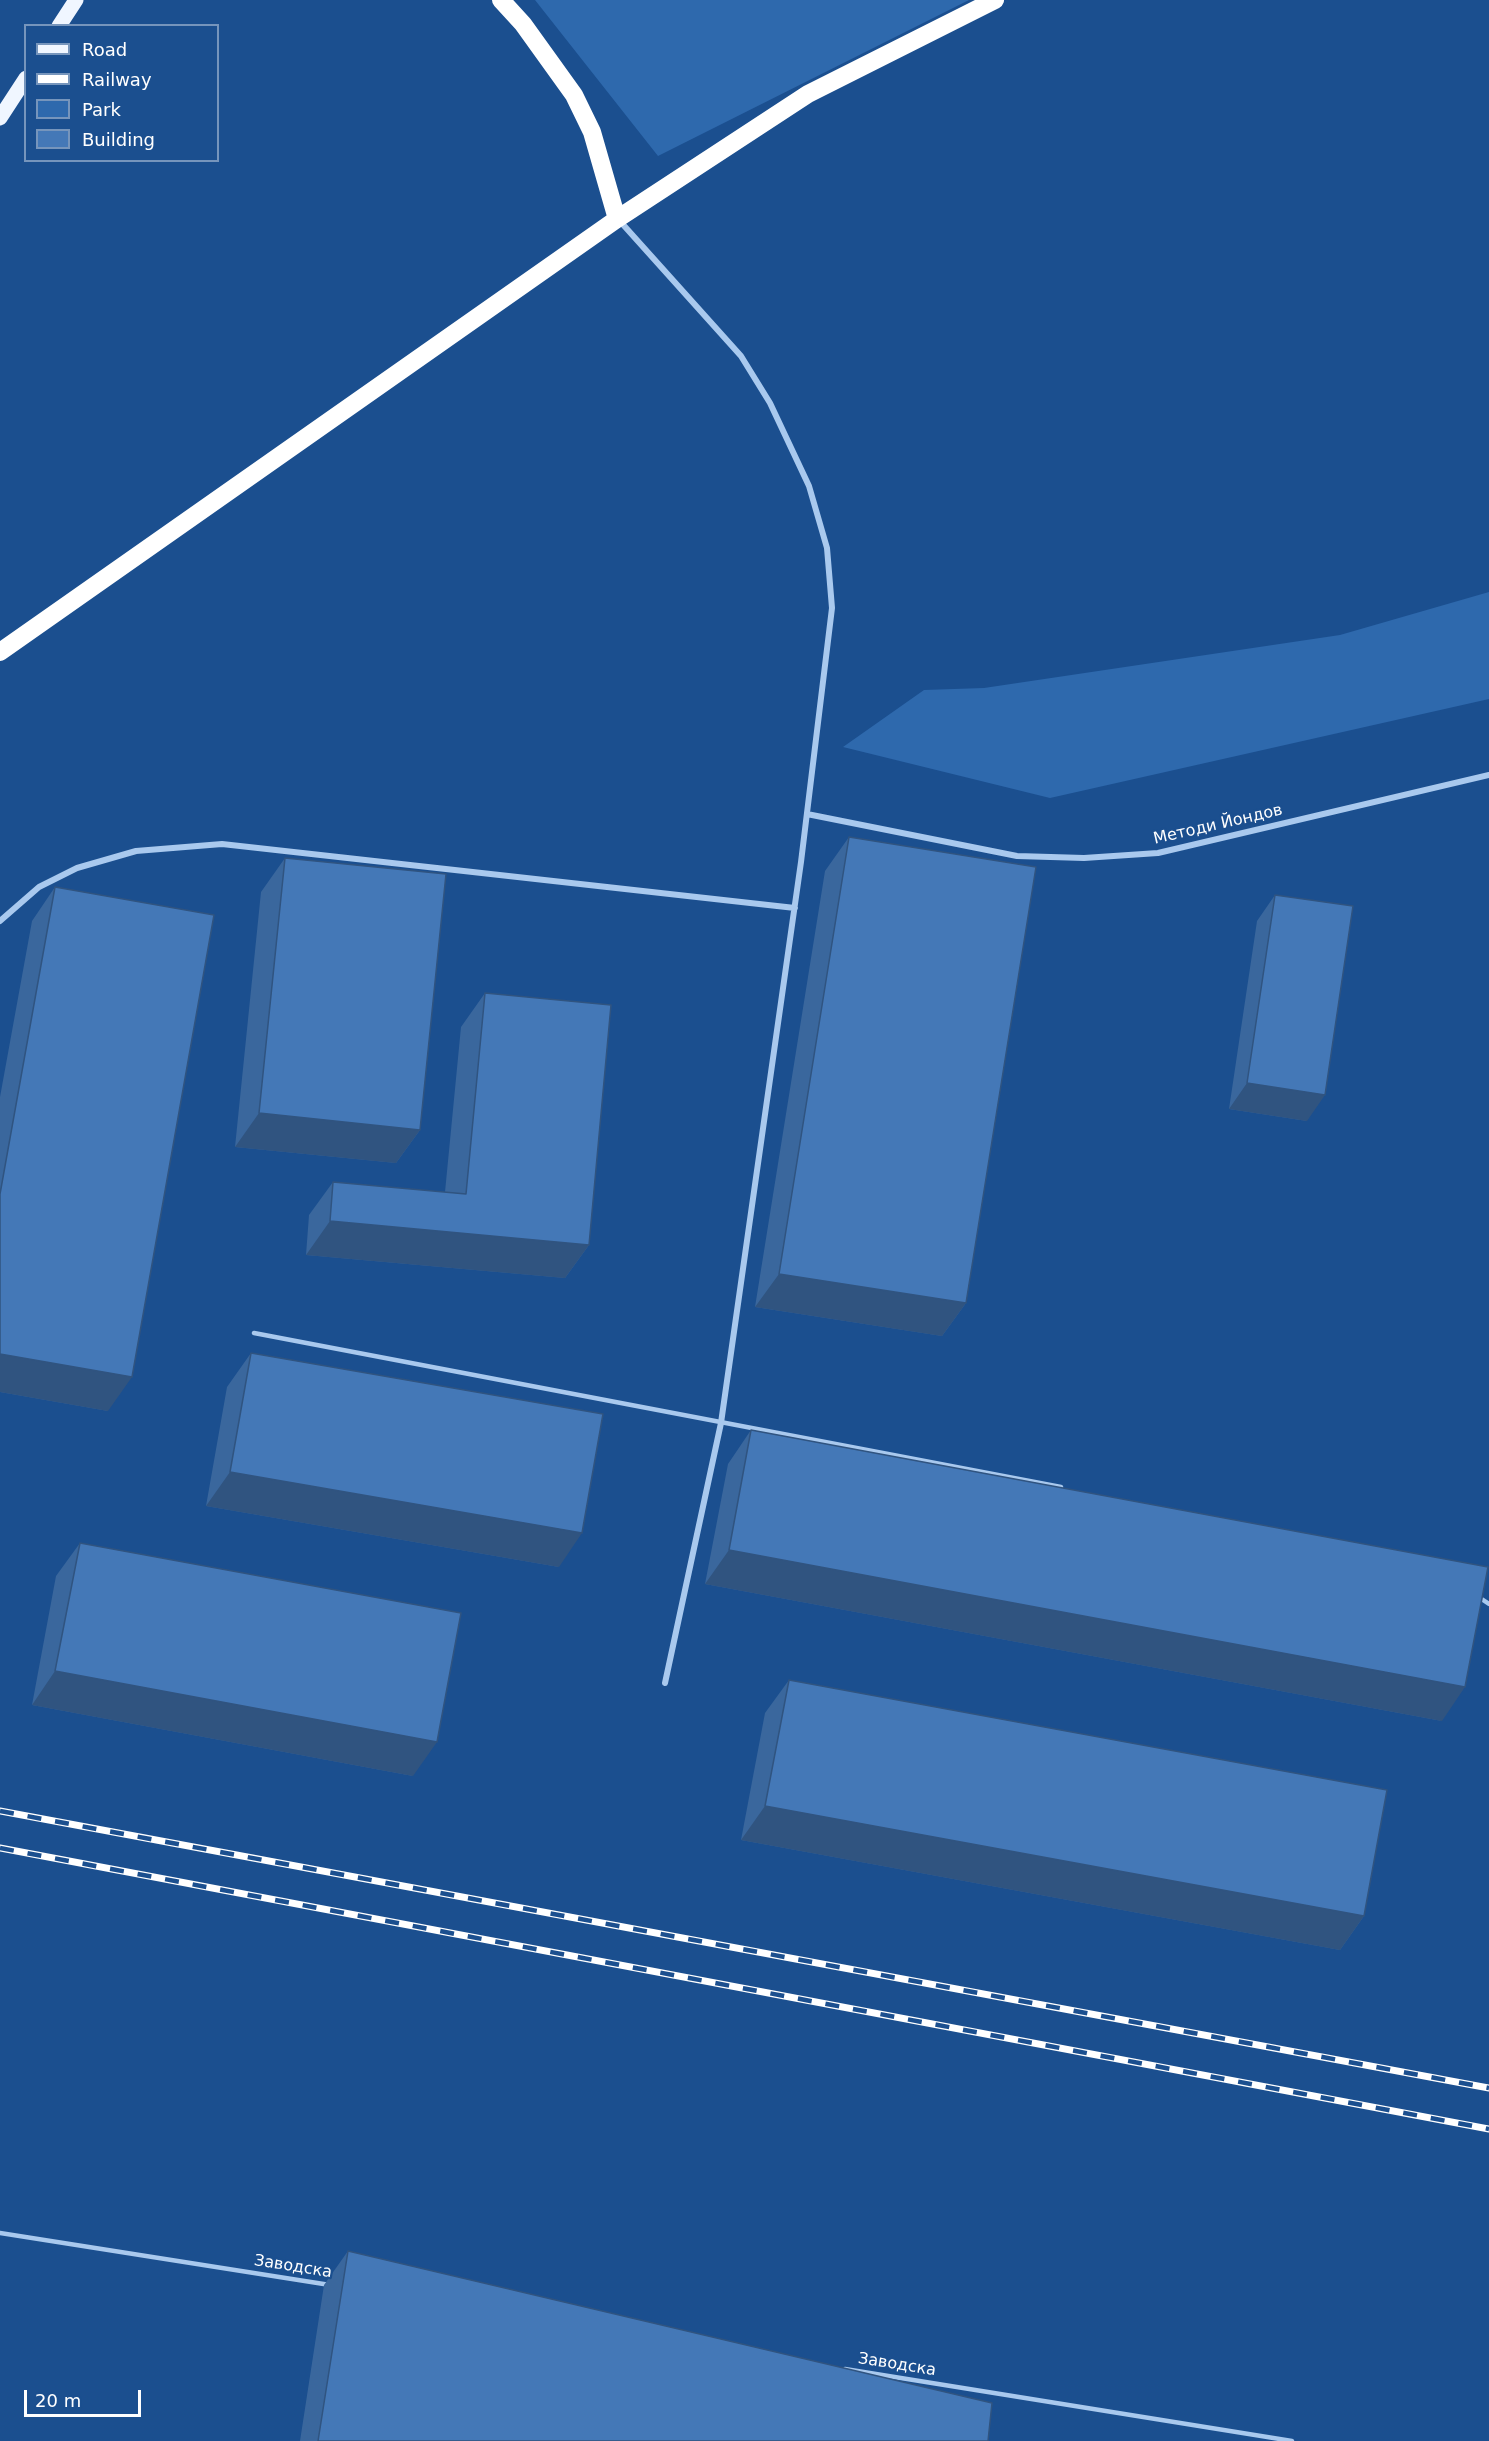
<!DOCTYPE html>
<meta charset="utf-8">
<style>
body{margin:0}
#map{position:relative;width:1489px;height:2441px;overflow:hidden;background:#1b4f8f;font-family:"DejaVu Sans",sans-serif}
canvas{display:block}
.legend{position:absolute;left:24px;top:24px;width:195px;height:138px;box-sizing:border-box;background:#1b4f8f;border:2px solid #7695bc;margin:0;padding:8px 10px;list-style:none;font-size:18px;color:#fff}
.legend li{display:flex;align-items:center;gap:12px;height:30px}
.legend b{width:30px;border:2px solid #7695bc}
.scale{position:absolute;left:24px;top:2390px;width:117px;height:27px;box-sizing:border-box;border:3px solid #fff;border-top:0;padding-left:8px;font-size:18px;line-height:21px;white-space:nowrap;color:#fff;-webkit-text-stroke:4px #1b4f8f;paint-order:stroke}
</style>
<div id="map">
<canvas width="1489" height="2441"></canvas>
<ul class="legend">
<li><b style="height:8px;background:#f0f6ff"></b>Road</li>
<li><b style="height:8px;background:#fff"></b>Railway</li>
<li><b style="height:16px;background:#2e69ad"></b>Park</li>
<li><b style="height:16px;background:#4478b7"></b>Building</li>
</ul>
<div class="scale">20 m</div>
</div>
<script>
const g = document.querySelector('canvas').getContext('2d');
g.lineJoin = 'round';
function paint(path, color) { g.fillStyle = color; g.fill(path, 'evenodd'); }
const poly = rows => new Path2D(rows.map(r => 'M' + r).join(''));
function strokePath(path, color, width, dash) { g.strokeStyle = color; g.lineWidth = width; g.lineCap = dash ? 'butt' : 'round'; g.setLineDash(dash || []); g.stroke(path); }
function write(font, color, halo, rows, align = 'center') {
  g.font = font + ' "DejaVu Sans",sans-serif'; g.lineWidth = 4.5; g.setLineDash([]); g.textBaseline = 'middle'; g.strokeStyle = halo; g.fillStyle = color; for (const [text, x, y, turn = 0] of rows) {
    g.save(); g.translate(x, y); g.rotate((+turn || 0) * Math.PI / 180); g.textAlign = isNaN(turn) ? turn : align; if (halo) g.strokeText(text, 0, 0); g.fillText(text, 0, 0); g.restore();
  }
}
paint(poly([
 [535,0,969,0,658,156],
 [1489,592,1489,699,1050,798,843,747,924,690,984,688,1340,635]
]), '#2e69ad');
strokePath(poly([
 [254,1333,1061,1487],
 [1477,1596,1489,1604],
 [0,2233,330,2285],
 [845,2369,1292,2441]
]), '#a9c9ee', 4.5);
strokePath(poly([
 [618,219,741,356,770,403,809,486,827,548,832,608,801,862,721,1423,665,1683],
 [807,814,1017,856,1084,858,1158,853,1489,775],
 [0,921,39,887,77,868,136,851,222,844,795,908]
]), '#a9c9ee', 6);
strokePath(poly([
 [59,26,76,0],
 [0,118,26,78]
]), '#f0f6ff', 15);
strokePath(poly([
 [501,0,523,24,574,95,592,132,617,219],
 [0,652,617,219,808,94,995,0]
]), '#fff', 18);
const rail = poly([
 [0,1811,1489,2088],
 [0,1848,1489,2129]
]);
strokePath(rail, '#fff', 7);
strokePath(rail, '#1b4f8f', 4.5, [14]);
paint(poly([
 [849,837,966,1303,942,1336,755,1307,825,871],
 [285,858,420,1130,396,1163,235,1147,261,892],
 [55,887,108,1411,0,1392,0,1097,32,921],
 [1275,895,1307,1121,1229,1109,1257,921],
 [485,993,589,1245,565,1278,306,1255,309,1215,333,1182,445,1192,461,1027],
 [251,1353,559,1567,206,1506,227,1387],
 [751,1430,1442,1721,705,1584,728,1464],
 [80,1543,413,1776,32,1705,56,1576],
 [789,1680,1364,1916,1340,1950,741,1840,765,1713],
 [348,2251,988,2441,300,2441,324,2285]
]), '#3a679d');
paint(poly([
 [1247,1083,1325,1095,1307,1121,1229,1109],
 [259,1113,420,1130,396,1163,235,1147],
 [330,1221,589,1245,565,1278,306,1255],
 [779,1274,966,1303,942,1336,755,1307],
 [0,1354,132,1377,108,1411,0,1392],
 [230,1472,582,1533,559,1567,206,1506],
 [729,1550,1465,1687,1442,1721,705,1584],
 [55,1671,437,1742,413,1776,32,1705],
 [765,1806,1364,1916,1340,1950,741,1840]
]), '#305480');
const building = poly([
 [849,837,1036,867,966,1303,779,1274,849,837],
 [285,858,446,874,420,1130,259,1113,285,858],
 [55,887,214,915,132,1377,0,1354,0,1194,55,887],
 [1275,895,1353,906,1325,1095,1247,1083,1275,895],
 [485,993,611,1005,589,1245,330,1221,333,1182,466,1194,485,993],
 [251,1353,603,1414,582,1533,230,1472,251,1353],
 [751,1430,1488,1567,1465,1687,729,1550,751,1430],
 [80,1543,461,1613,437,1742,55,1671,80,1543],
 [789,1680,1387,1790,1364,1916,765,1806,789,1680],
 [348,2251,992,2403,988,2441,318,2441,348,2251]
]);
paint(building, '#4478b7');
strokePath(building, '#305480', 1.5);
write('16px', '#fff', '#1b4f8f', [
 ["Методи Йондов",1218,825,-13],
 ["Заводска",293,2267,9],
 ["Заводска",897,2365,9]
]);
</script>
